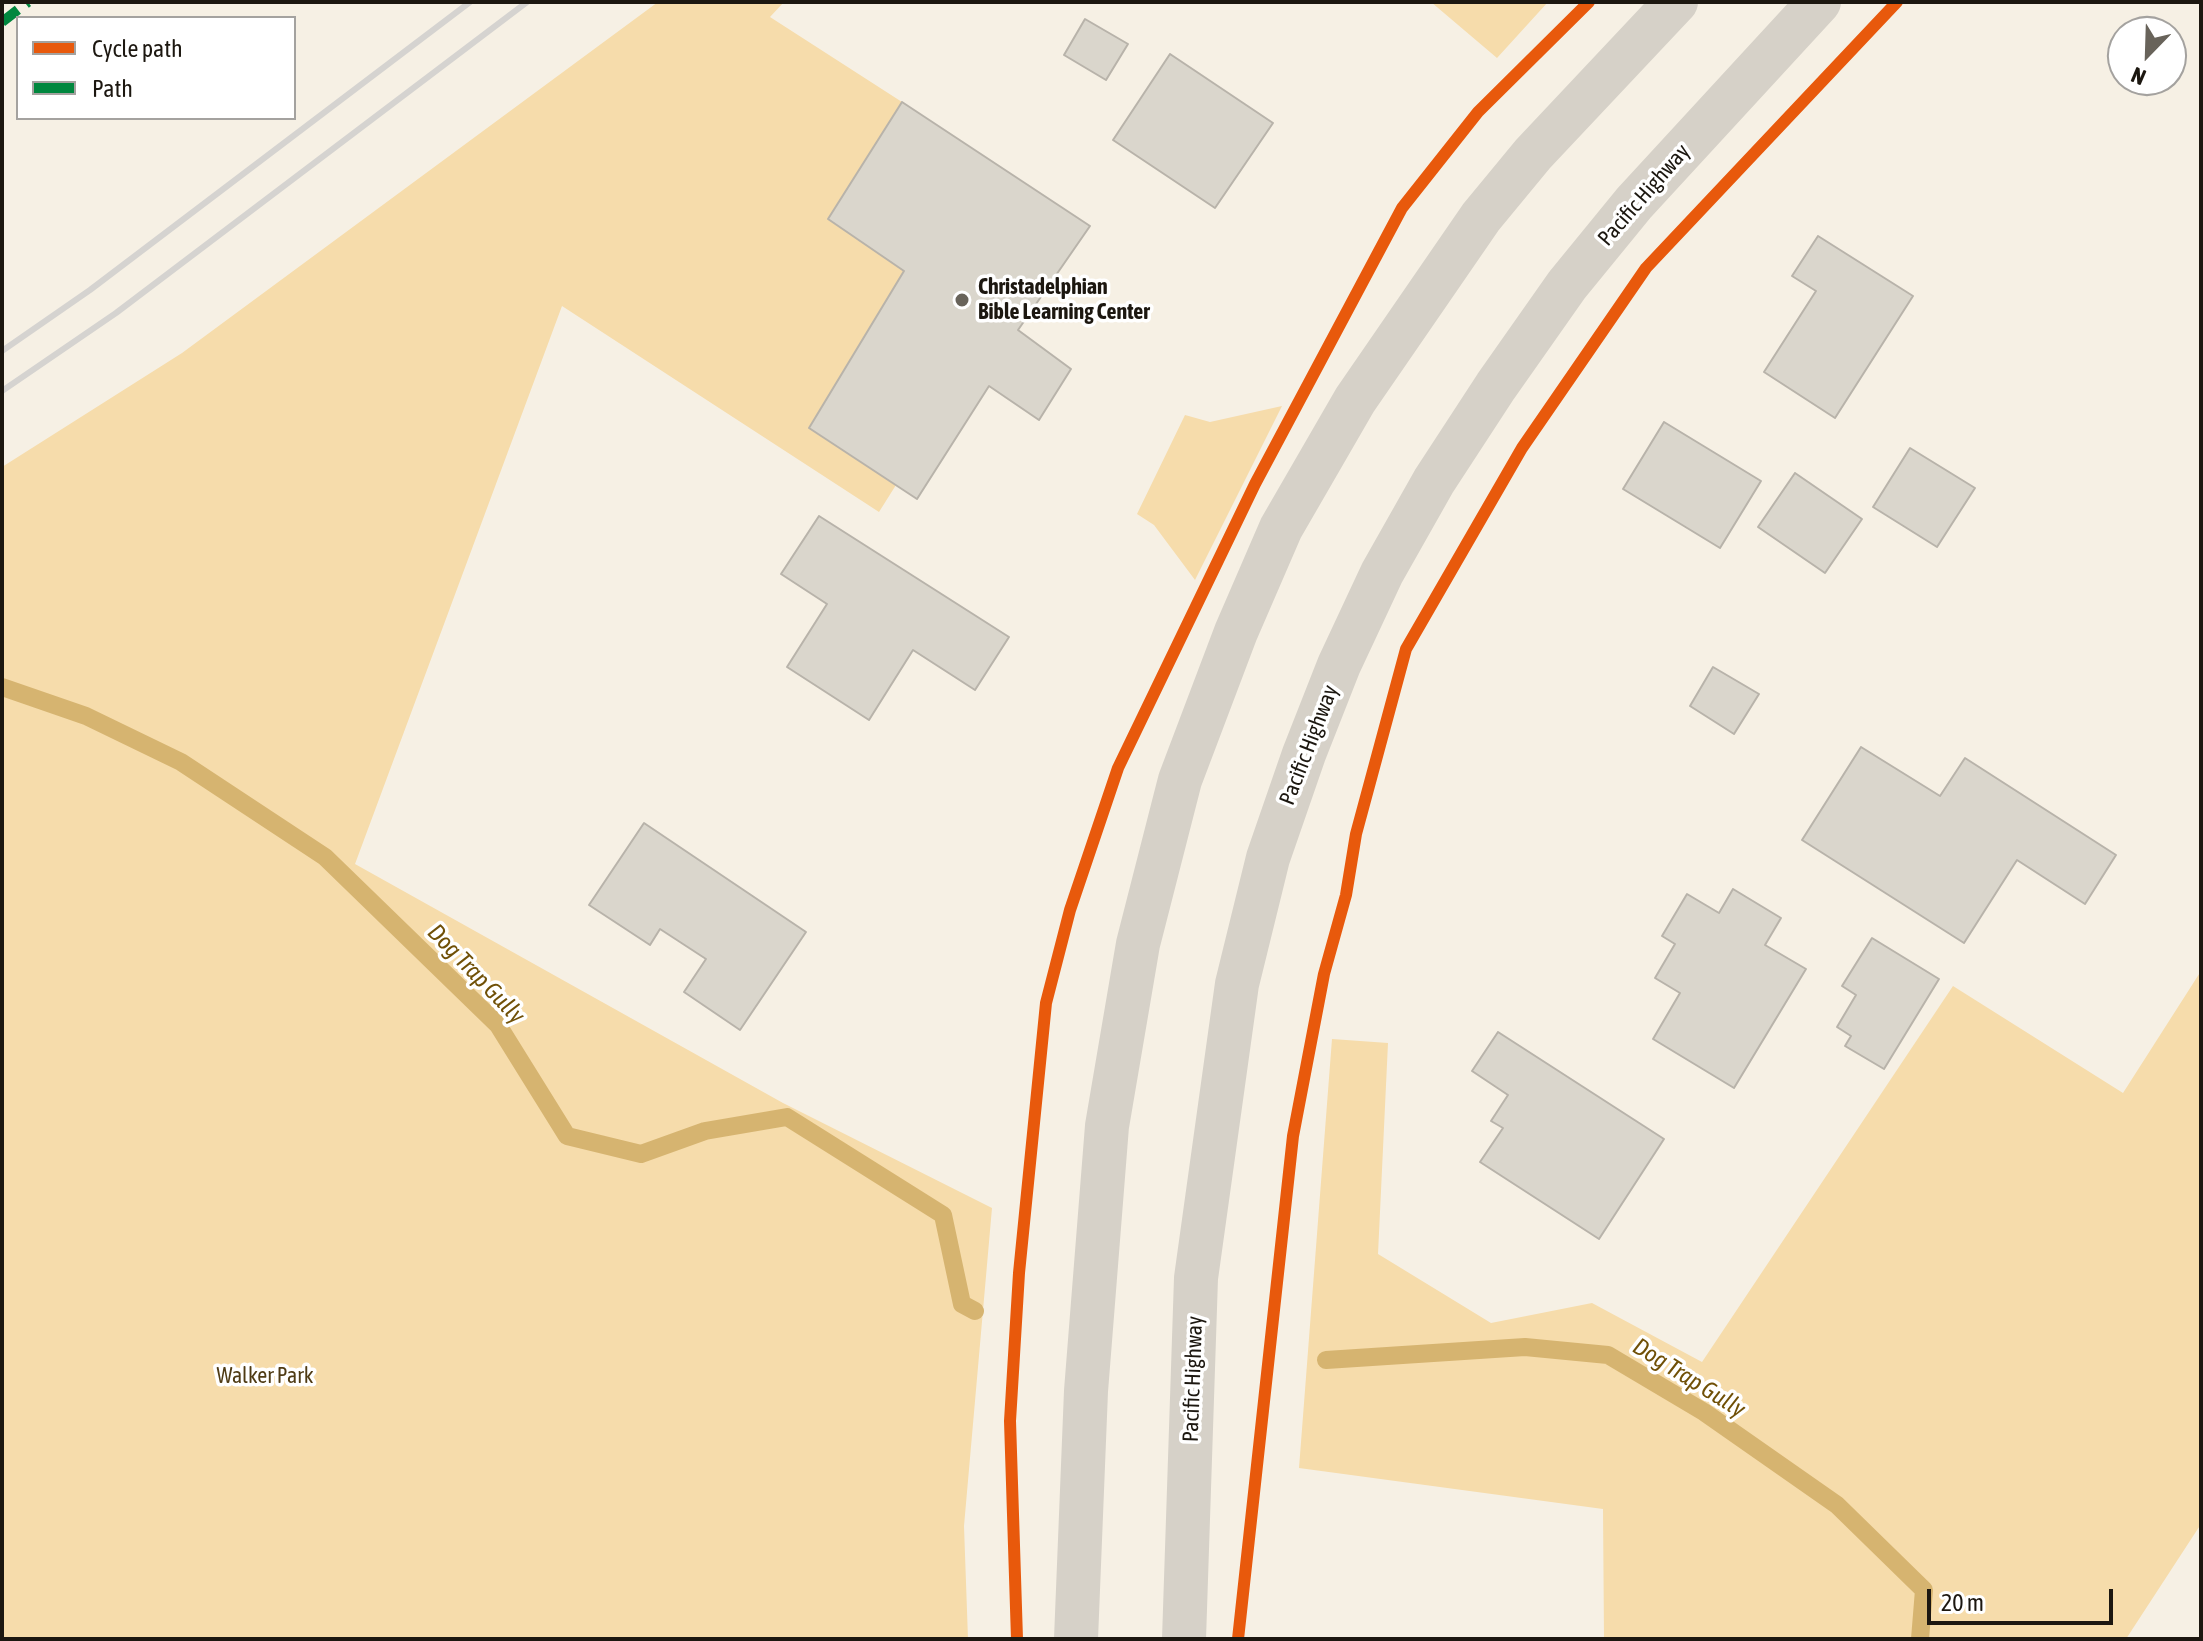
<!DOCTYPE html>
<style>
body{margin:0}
#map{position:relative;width:2203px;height:1641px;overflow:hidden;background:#f6f0e4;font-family:"Asap Condensed",sans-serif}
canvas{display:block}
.frame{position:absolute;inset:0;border:4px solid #1c1710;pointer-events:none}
.legend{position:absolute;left:16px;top:16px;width:280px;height:104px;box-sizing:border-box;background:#fff;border:2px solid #a4a29f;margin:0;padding:10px 14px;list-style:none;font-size:24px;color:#1c1710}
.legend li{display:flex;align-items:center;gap:16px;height:40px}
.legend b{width:40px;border:2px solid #a4a29f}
.north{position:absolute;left:2107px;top:16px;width:80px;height:80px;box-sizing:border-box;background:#fff;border:2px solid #a4a29f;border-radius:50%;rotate:203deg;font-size:22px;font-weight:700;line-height:32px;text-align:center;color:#1c1710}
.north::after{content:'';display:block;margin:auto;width:28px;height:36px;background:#68635a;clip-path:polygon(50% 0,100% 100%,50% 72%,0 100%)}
.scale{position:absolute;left:1927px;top:1589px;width:186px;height:36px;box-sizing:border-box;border:4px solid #1c1710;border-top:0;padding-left:10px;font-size:24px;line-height:28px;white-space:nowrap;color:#1c1710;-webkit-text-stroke:6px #fff;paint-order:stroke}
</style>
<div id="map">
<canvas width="2203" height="1641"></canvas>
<div class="frame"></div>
<ul class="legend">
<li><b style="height:10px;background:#e8590c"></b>Cycle path</li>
<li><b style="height:10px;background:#00873e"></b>Path</li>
</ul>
<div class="north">N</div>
<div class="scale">20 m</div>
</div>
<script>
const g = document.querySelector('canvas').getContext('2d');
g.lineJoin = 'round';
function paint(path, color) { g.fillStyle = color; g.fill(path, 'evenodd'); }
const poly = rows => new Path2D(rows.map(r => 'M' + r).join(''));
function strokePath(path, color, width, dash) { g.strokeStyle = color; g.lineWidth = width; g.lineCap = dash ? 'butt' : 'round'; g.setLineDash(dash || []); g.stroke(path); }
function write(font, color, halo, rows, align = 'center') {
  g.font = font + ' "Asap Condensed",sans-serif'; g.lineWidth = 7; g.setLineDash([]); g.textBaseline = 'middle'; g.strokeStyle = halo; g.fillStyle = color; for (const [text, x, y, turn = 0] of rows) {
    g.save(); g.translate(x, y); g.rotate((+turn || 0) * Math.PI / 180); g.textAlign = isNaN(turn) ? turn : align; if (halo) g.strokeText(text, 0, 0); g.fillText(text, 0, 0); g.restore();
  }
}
paint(poly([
 [658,2,784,2,770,17,902,102,829,219,904,271,809,428,896,485,879,512,562,306,355,864,783,1103,992,1208,964,1526,968,1639,2,1639,2,467,182,353],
 [1431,2,1548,2,1497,58],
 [1282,406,1195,580,1154,525,1137,514,1185,415,1210,422],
 [2201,971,2201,1524,2126,1639,1604,1639,1603,1509,1299,1468,1332,1039,1388,1043,1378,1254,1491,1323,1592,1303,1702,1362,1953,986,2123,1093]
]), '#f6dcab');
strokePath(poly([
 [2,687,86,716,181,762,325,857,498,1025,567,1136,641,1154,705,1131,787,1117,943,1215,962,1304,975,1311],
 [1326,1360,1525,1347,1608,1355,1704,1412,1837,1505,1924,1590,1920,1639]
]), '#d6b470', 18);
const building = poly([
 [1085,19,1128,44,1106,80,1064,55,1085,19],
 [1170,54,1273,123,1215,208,1113,140,1170,54],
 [902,102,1090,226,1018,330,1071,369,1039,420,989,386,917,499,809,428,904,271,828,219,902,102],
 [1818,236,1913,296,1835,418,1764,372,1816,291,1792,276,1818,236],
 [1664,422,1761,481,1720,548,1623,489,1664,422],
 [1910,448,1975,488,1937,547,1873,507,1910,448],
 [1795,473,1862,519,1825,573,1758,527,1795,473],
 [819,516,1009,637,975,690,913,650,869,720,787,667,827,604,781,574,819,516],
 [1713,667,1759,694,1734,734,1690,706,1713,667],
 [1861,747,1940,796,1965,758,2116,855,2085,904,2017,860,1964,943,1802,840,1861,747],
 [644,823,806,932,740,1030,684,992,706,959,660,929,650,945,589,905,644,823],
 [1733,889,1781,918,1765,945,1806,969,1734,1088,1653,1039,1680,993,1655,978,1675,944,1662,936,1687,894,1719,913,1733,889],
 [1872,938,1939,979,1884,1069,1845,1046,1851,1036,1837,1027,1856,995,1842,986,1872,938],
 [1498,1032,1664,1139,1599,1239,1480,1162,1503,1128,1491,1121,1508,1095,1472,1071,1498,1032]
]);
paint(building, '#dad6cc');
strokePath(building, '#b8b3aa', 2);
strokePath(poly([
 [1076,1639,1086,1391,1107,1126,1138,944,1180,780,1236,632,1281,528,1355,400,1481,217,1533,154,1676,2],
 [1184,1639,1196,1278,1237,984,1268,858,1304,754,1339,665,1382,573,1434,481,1496,386,1567,285,1634,203,1819,2]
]), '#d6d1c8', 44);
strokePath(poly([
 [2,351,90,290,470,2],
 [2,391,116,313,527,2]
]), '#d5d3d0', 6);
strokePath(poly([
 [2,22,28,2]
]), '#00873e', 10, [20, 10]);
strokePath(poly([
 [1017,1639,1010,1421,1019,1273,1046,1003,1070,910,1118,768,1255,484,1402,208,1478,112,1589,2],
 [1238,1639,1293,1136,1324,974,1346,895,1356,834,1406,649,1522,448,1646,268,1897,2]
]), '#e8590c', 12);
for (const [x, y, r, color] of [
 [962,300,8,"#68635a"]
]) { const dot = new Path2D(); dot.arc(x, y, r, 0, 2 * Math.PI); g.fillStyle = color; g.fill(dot); strokePath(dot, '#fff', 3); }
write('22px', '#1c1710', '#fff', [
 ["Pacific Highway",1644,195,-49],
 ["Pacific Highway",1309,745,-69],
 ["Pacific Highway",1193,1379,-88]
]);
write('bold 22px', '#1c1710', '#fff', [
 ["Christadelphian",978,287],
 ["Bible Learning Center",978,312]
], 'left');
write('22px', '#4f3b14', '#fff', [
 ["Walker Park",265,1376]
]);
write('italic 24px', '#705007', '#fff', [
 ["Dog Trap Gully",476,974,46],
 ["Dog Trap Gully",1689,1378,32]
]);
</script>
